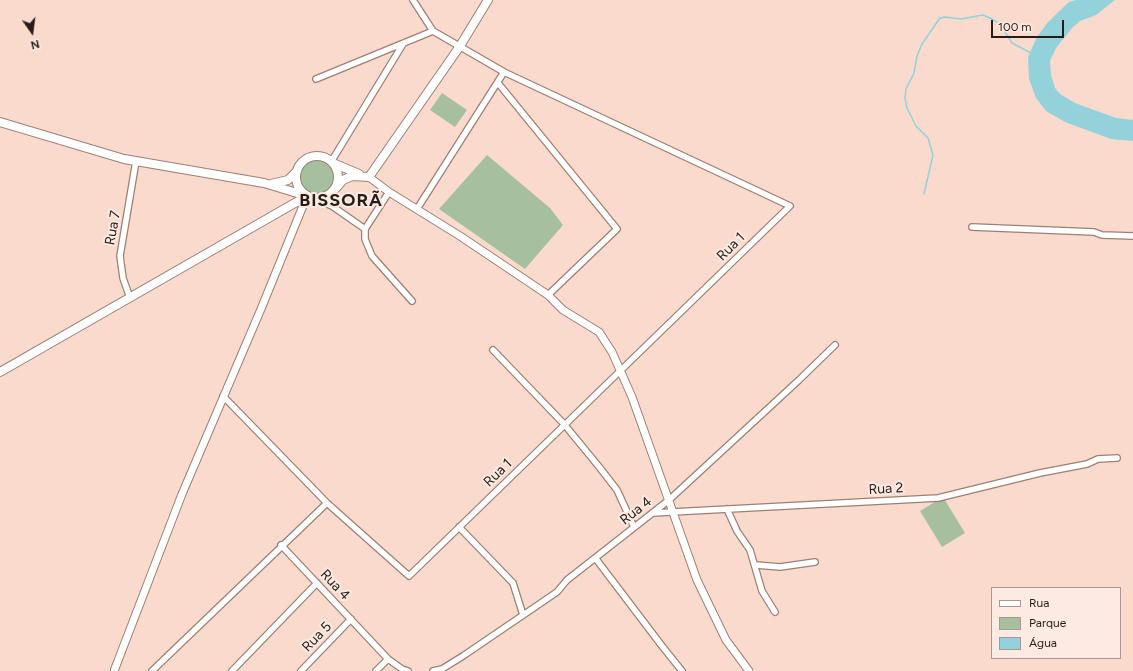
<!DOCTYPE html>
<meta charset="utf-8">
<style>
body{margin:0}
#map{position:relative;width:1133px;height:671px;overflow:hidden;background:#f9dacd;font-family:Figtree,sans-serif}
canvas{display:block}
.legend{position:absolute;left:991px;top:587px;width:130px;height:72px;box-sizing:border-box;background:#fdeae2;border:1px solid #a79891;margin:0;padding:5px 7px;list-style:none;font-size:12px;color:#271c17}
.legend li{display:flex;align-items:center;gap:8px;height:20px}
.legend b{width:20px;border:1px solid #a79891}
.north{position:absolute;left:12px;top:12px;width:40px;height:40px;-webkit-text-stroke:3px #fdeae2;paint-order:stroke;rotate:166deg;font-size:11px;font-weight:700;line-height:16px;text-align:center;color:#271c17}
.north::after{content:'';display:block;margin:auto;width:14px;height:18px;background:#271c17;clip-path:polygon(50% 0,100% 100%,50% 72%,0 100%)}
.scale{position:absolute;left:991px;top:20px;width:73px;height:18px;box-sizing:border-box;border:2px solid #271c17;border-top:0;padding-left:5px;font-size:12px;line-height:14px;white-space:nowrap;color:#271c17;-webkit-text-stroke:3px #fdeae2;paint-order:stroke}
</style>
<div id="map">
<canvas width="1133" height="671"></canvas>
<ul class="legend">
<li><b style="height:5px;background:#fff"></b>Rua</li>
<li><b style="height:11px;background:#a6c09f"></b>Parque</li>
<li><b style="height:11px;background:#94d2db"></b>Água</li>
</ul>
<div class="north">N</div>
<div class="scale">100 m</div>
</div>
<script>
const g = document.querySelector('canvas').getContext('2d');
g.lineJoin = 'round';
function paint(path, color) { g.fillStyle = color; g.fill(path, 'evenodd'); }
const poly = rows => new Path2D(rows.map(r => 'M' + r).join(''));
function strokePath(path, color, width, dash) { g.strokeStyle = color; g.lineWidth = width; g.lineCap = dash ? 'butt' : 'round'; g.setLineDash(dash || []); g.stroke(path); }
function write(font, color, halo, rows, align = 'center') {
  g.font = font + ' Figtree,sans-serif'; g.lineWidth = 4; g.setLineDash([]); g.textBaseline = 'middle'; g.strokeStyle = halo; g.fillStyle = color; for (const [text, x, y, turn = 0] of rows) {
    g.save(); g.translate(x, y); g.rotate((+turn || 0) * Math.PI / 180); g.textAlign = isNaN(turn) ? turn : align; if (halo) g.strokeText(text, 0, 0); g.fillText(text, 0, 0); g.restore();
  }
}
paint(poly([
 [442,93,467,110,455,127,430,110],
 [487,155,550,208,563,225,525,269,439,209],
 '300 177a17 17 0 1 1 34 0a17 17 0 1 1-34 0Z',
 [943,497,965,533,942,547,920,511]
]), '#a6c09f');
paint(poly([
 [1076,0,1115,0,1096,15,1080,21,1072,28,1056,48,1050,61,1051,75,1055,88,1060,94,1075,103,1116,118,1133,120,1133,141,1111,139,1065,122,1046,111,1036,98,1029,79,1028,57,1037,37,1048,22,1069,2]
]), '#94d2db');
strokePath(poly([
 [924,194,933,155,928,138,916,126,907,108,905,98,906,89,914,73,917,56,922,44,940,18,945,17,961,19,983,15,990,18,1000,24,1012,43,1031,53]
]), '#94d2db', 1.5);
const minor = poly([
 [316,79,433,31],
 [498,83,617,229,548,295],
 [331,162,403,44],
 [389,192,365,229,365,239,372,256,412,301],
 [315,199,332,206,365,229],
 [332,206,330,199,332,192],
 [417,209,504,72],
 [972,227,1094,232,1102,235,1133,236],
 [130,298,123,278,120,256,136,161],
 [493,350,564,424,600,468,617,490,634,527],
 [223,396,327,503,409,576,790,206,504,72,433,31,413,0],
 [727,509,737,531,750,550,762,591,775,612],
 [653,513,938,498,1040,473,1087,464,1098,459,1117,458],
 [459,527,513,583,523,615],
 [281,545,388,659,402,669,408,671],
 [596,559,662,646,682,671],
 [756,565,780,567,815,562],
 [152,671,327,503],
 [232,671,317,583],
 [301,671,351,619],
 [376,671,388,659],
 [433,671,442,669,463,656,557,592,567,580,669,500,799,380,835,345]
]);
const tertiary = poly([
 [369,177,389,192,460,236,548,295,563,310,599,332,612,352,632,397,697,580,726,640,749,671],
 [114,671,182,494,261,309,307,196]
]);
const secondary = poly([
 [0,122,124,159,264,183,307,196],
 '296 177a21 21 0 1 1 42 0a21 21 0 1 1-42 0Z',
 [333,163,359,174],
 [369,177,460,46,488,0],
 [271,184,288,180,297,171],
 [336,188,343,180,352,176,369,177],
 [0,372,307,196]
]);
strokePath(minor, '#9c8074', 8);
strokePath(tertiary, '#9c8074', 9);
strokePath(secondary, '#9c8074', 10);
strokePath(minor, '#fff', 5.5);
strokePath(tertiary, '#fff', 7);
strokePath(secondary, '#fff', 8);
write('14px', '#271c17', '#fdeae2', [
 ["Rua 7",113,228,-80],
 ["Rua 1",731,247,-45],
 ["Rua 1",498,473,-44],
 ["Rua 2",886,489,-3],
 ["Rua 4",636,511,-38],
 ["Rua 4",335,585,47],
 ["Rua 5",317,637,-46]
]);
g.letterSpacing = '1px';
write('bold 18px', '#271c17', '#fdeae2', [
 ["BISSORÃ",341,201]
]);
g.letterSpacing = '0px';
</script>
